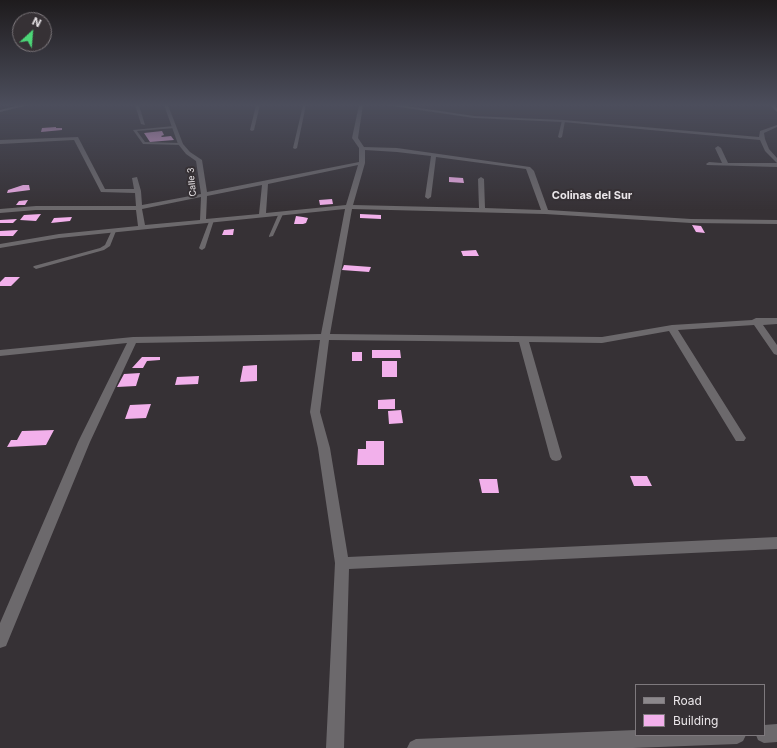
<!DOCTYPE html>
<style>
body{margin:0}
#map{position:relative;width:777px;height:748px;overflow:hidden;background:#363135;font-family:Inter,sans-serif}
canvas{display:block}
.legend{position:absolute;left:635px;top:684px;width:130px;height:52px;box-sizing:border-box;background:#363135;border:1px solid #7e797d;margin:0;padding:5px 7px;list-style:none;font-size:12px;color:#eae6e9}
.legend li{display:flex;align-items:center;gap:8px;height:20px}
.legend b{width:20px;border:1px solid #7e797d}
.north{position:absolute;left:12px;top:12px;width:40px;height:40px;box-sizing:border-box;background:#363135;border:1px solid #7e797d;border-radius:50%;rotate:26deg;font-size:11px;font-weight:700;line-height:16px;text-align:center;color:#eae6e9}
.north::after{content:'';display:block;margin:auto;width:14px;height:18px;background:#4cd677;clip-path:polygon(50% 0,100% 100%,50% 72%,0 100%)}
</style>
<div id="map">
<canvas width="777" height="748"></canvas>
<ul class="legend">
<li><b style="height:5px;background:#8c888c"></b>Road</li>
<li><b style="height:11px;background:#f2b0eb"></b>Building</li>
</ul>
<div class="north">N</div>
</div>
<script>
const g = document.querySelector('canvas').getContext('2d');
g.lineJoin = 'round';
function paint(path, color) { g.fillStyle = color; g.fill(path, 'evenodd'); }
const poly = rows => new Path2D(rows.map(r => 'M' + r).join(''));
function write(font, color, halo, rows, align = 'center') {
  g.font = font + ' Inter,sans-serif'; g.lineWidth = 4; g.setLineDash([]); g.textBaseline = 'middle'; g.strokeStyle = halo; g.fillStyle = color; for (const [text, x, y, turn = 0] of rows) {
    g.save(); g.translate(x, y); g.rotate((+turn || 0) * Math.PI / 180); g.textAlign = isNaN(turn) ? turn : align; if (halo) g.strokeText(text, 0, 0); g.fillText(text, 0, 0); g.restore();
  }
}
paint(poly([
 [56,127,56,128,62,128,62,130,41,132,42,128],
 [162,131,164,135,161,136,162,137,171,136,174,140,150,142,144,133],
 [449,177,463,178,464,183,449,182],
 [23,185,29,185,30,190,7,193,8,190],
 [332,199,333,204,320,205,319,200],
 [28,200,25,205,16,205,19,201],
 [41,214,36,221,20,220,24,215],
 [360,214,381,215,381,219,360,218],
 [296,216,303,217,308,218,306,223,303,224,294,224],
 [72,217,70,221,51,223,54,218],
 [17,219,13,223,0,223,0,220],
 [692,225,701,226,705,233,696,232],
 [234,229,233,235,222,235,224,230],
 [18,230,13,236,0,236,0,231],
 [476,250,479,256,463,256,461,251],
 [344,265,371,267,369,272,342,270],
 [5,277,20,277,11,286,0,286,0,282],
 [372,350,400,350,401,358,372,358],
 [352,352,362,352,362,361,352,361],
 [142,357,160,357,160,360,147,361,143,368,132,368],
 [382,361,397,361,397,377,382,377],
 [257,365,257,381,240,382,243,366],
 [140,373,136,386,117,387,124,374],
 [199,376,198,384,175,385,177,377],
 [395,399,395,409,378,409,378,400],
 [151,404,146,418,125,419,130,405],
 [401,410,403,423,389,424,388,411],
 [54,430,46,445,7,447,11,440,17,440,22,431],
 [366,441,384,441,384,465,357,465,358,449,366,449],
 [630,476,647,476,652,486,634,486],
 [479,479,497,479,499,493,482,493]
]), '#f2b0eb');
paint(poly([
 [303,105,306,105,297,148,295,149,293,148,303,105],
 [562,120,565,121,562,137,560,138,558,137,562,120],
 [174,126,175,128,137,131,145,142,181,143,183,144,182,145,143,144,133,130,174,126],
 [279,213,283,214,273,236,269,237,269,236,279,213],
 [210,219,214,220,205,248,202,250,200,249,199,248,210,219],
 [112,230,116,231,110,246,104,250,36,269,33,267,34,266,100,248,105,245,112,230]
]), '#6c696c');
paint(poly([
 [135,105,139,105,145,125,141,124,135,105],
 [164,105,168,105,183,144,190,152,202,160,207,192,359,162,359,148,352,138,359,105,363,105,358,138,364,147,397,148,530,167,534,171,548,210,691,219,777,220,777,224,691,223,545,214,352,209,330,334,602,337,672,325,752,320,756,318,777,318,777,324,763,325,777,345,777,355,774,354,754,325,678,330,744,435,746,438,744,441,736,441,669,331,602,343,529,342,562,457,560,460,556,461,552,460,550,457,519,342,329,340,320,412,330,448,348,557,777,537,777,549,349,569,344,748,326,748,335,563,318,448,310,412,320,340,136,343,90,442,6,646,0,648,0,623,78,442,127,343,0,356,0,350,133,337,321,334,345,209,59,238,0,248,0,244,59,234,138,226,136,210,36,210,0,213,0,209,36,206,136,206,135,193,101,192,74,140,0,144,0,140,78,137,105,189,134,189,132,178,137,177,141,191,142,205,201,194,196,161,186,154,178,144,164,105],
 [365,150,397,152,431,156,425,197,428,199,431,197,436,157,526,169,541,210,485,208,484,179,481,177,478,179,479,208,353,205,365,163,365,150],
 [358,165,346,205,266,213,268,184,358,165],
 [262,185,259,214,206,219,207,196,262,185],
 [201,197,200,220,145,225,142,209,201,197],
 [256,105,260,105,254,130,252,131,250,130,256,105],
 [385,105,400,105,474,116,563,120,759,137,760,131,777,125,777,127,764,133,765,139,769,149,777,158,777,163,765,151,760,140,563,122,474,118,385,105],
 [718,146,721,148,728,163,777,163,777,167,707,165,706,164,709,162,722,163,715,148,718,146],
 [777,724,777,742,764,743,758,740,756,735,764,735,764,725,777,724],
 [636,730,636,735,746,735,743,741,737,744,633,748,407,748,410,742,416,739,636,730]
]), '#6c696c');
paint(poly([
 [19,105,29,105,0,112,0,110,19,105],
 [775,105,777,108,777,112,770,105,775,105]
]), '#8c888c');
const sky = g.createLinearGradient(0, 0, 0, 210);
sky.addColorStop(0, '#1e1b1d');
sky.addColorStop(0.5, '#4c4e5c');
sky.addColorStop(1, '#4c4e5c00');
g.fillStyle = sky;
g.fillRect(0, 0, 777, 210);
write('9px', '#eae6e9', '#363135', [
 ["Calle 3",192,182,-95]
]);
write('bold 11px', '#eae6e9', '#363135', [
 ["Colinas del Sur",592,196]
]);
</script>
